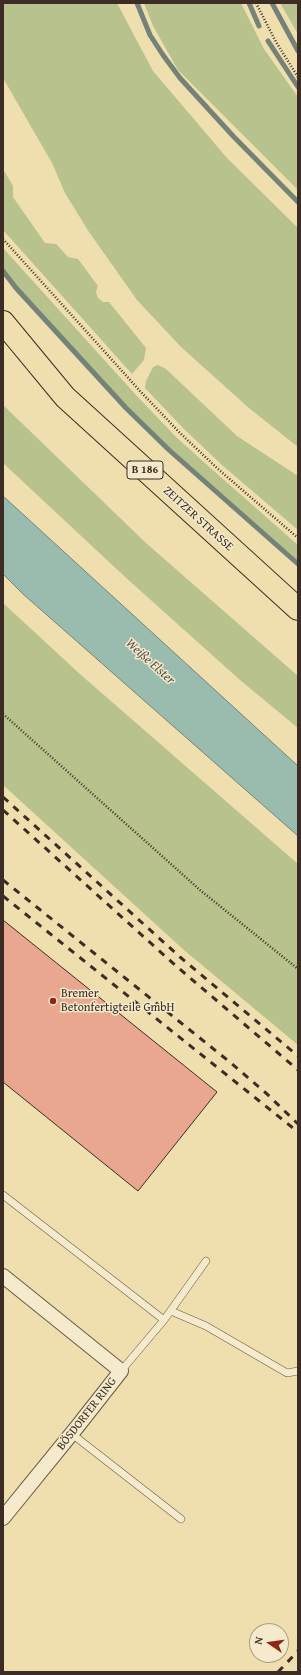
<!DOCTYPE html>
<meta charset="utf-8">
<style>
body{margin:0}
#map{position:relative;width:301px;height:1675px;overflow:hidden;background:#efdfaf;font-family:"Gentium Book Plus",serif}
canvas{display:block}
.frame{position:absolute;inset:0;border:4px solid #3c2c25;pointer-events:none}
.north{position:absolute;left:249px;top:1623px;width:40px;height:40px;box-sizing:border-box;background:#f5eacb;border:1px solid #ab9e89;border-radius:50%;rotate:283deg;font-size:11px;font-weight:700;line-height:16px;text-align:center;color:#3c2c25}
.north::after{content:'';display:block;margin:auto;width:14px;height:18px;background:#8f2418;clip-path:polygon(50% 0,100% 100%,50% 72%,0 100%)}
</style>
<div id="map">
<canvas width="301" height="1675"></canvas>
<div class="frame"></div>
<div class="north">N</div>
</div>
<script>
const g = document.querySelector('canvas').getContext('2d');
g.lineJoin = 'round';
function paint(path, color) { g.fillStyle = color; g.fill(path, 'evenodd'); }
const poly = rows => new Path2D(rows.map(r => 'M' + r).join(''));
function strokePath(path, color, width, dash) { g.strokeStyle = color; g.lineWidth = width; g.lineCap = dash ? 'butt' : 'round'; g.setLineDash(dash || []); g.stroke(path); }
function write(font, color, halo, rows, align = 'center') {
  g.font = font + ' "Gentium Book Plus",serif'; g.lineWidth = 3; g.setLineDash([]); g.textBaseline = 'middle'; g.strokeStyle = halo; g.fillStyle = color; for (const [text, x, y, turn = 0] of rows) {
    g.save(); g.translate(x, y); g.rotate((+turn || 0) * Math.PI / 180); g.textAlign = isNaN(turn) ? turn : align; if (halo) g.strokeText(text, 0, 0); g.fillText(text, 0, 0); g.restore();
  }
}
paint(poly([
 [3,3,117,3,153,71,227,158,298,228,298,447,249,408,181,347,137,300,89,232,65,193,52,163,3,78],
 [144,3,241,3,264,49,298,97,298,190,178,70,153,26],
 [280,3,298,3,298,34],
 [3,169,13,186,13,197,45,243,56,244,68,257,78,259,98,286,96,292,98,298,103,302,109,302,146,348,144,360,132,374,3,230],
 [3,248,136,395,176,437,215,472,298,545,298,564,169,450,126,408,16,288,3,271],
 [158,365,166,369,237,436,298,476,298,530,222,465,184,429,145,388,146,381,153,367],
 [3,405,146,543,298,676,298,728,240,680,124,576,3,463],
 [3,603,81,675,298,864,298,1045,185,951,3,785]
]), '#b7c28c');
const water = poly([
 [3,496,298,766,298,836,23,594,3,574,3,496]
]);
paint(water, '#9abcaf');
strokePath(water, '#748278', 1);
strokePath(poly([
 [137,3,150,35,163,55,180,78,234,137,298,202],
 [249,3,259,26],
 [272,3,298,51],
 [268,41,298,87],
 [3,271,16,288,126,408,169,450,298,564]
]), '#748278', 5);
const building = poly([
 [3,920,217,1092,138,1191,3,1082,3,920]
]);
paint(building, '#e9a790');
strokePath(building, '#3c2c25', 1);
const service = poly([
 [3,1195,164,1320,121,1371],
 [171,1311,206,1326,287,1373,298,1371],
 [164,1320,206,1261],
 [72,1434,181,1519]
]);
const minor = poly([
 [3,1276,121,1371,77,1427,3,1518]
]);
const primary = poly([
 [3,322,65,397,298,609]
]);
strokePath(service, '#695948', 8);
strokePath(minor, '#695948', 16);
strokePath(primary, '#3c2c25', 24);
strokePath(poly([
 [256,3,276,42,298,77],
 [3,239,140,391,180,433,218,469,298,538],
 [3,714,200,890,298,969]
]), '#3c2c25', 2.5, [1, 2]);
strokePath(service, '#f5eacb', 7);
strokePath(minor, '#f5eacb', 14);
strokePath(primary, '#efdfaf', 22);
strokePath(poly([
 [3,797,180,957,298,1056],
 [3,810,175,965,298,1070],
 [3,880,231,1063,267,1094,298,1124],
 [3,896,298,1132],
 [278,1672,298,1651]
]), '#3c2c25', 3, [7, 7]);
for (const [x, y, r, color] of [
 [53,1001,4,"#8f2418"]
]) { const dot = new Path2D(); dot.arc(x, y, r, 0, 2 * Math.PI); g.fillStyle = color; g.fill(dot); strokePath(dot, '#f5eacb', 1.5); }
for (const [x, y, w] of [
 [145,470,36]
]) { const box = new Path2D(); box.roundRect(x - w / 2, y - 9, w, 18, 3); g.fillStyle = '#f5eacb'; g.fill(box); strokePath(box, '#3c2c25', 1); }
write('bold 11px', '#3c2c25', null, [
 ["B 186",145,470]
]);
write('12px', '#3c2c25', '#f5eacb', [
 ["ZEITZER STRASSE",198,519,42],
 ["BÖSDORFER RING",87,1414,-52]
]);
write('12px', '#3c2c25', '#f5eacb', [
 ["Bremer",61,994],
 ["Betonfertigteile GmbH",61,1008]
], 'left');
write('italic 13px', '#545048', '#f5eacb', [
 ["Weiße Elster",150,662,42]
]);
</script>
